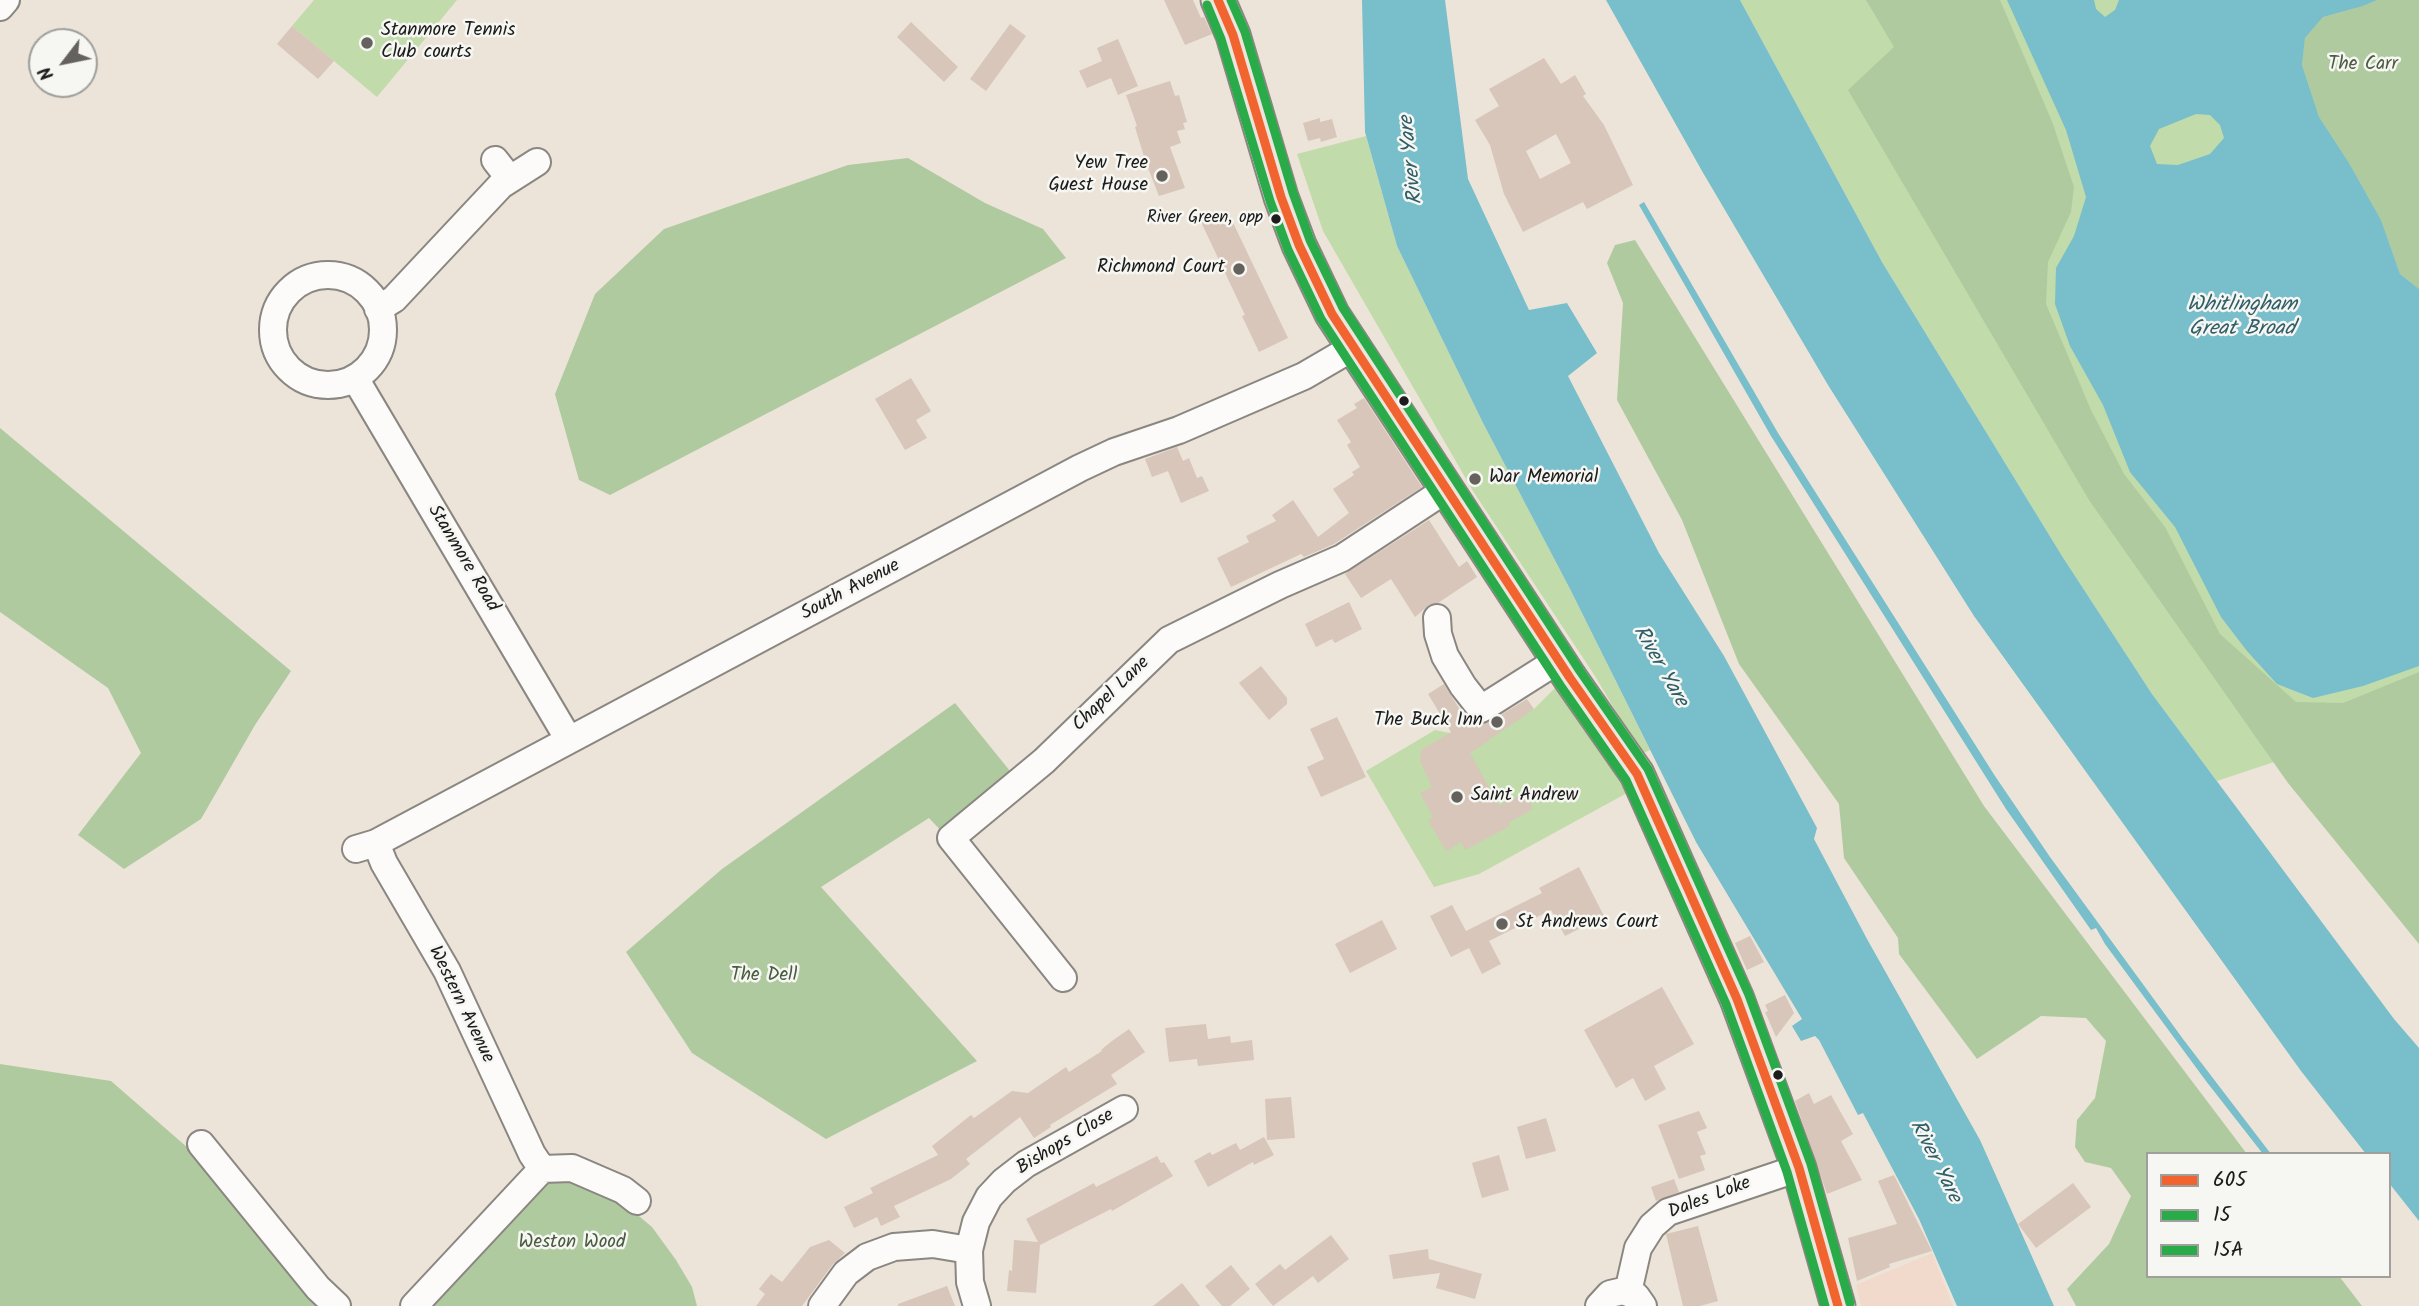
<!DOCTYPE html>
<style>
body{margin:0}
#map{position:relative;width:2419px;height:1306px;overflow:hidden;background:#ece4d8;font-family:Kalam,sans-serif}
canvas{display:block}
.legend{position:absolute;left:2146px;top:1152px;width:245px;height:126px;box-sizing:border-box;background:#f6f6f2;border:2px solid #9f9f9c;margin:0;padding:9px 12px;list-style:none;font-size:21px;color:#1c1c1c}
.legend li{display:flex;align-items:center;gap:14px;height:35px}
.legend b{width:35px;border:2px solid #9f9f9c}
.north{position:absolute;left:28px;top:28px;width:70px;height:70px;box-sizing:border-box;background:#f6f6f2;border:2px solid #9f9f9c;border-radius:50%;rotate:238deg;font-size:19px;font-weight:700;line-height:28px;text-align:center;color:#1c1c1c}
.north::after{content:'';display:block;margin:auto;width:24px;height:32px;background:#65625e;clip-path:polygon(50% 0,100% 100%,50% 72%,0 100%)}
</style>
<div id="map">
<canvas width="2419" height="1306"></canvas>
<ul class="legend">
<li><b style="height:9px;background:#f2642f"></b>605</li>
<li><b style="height:9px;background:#29ab4a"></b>15</li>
<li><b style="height:9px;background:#29ab4a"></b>15A</li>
</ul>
<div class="north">N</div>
</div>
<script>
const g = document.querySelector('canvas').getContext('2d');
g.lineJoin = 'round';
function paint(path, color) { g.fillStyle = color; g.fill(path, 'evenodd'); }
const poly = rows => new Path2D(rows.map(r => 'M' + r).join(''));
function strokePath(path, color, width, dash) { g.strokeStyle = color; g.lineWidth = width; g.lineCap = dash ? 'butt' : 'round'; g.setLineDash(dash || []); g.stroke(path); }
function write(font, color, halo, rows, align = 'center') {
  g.font = font + ' Kalam,sans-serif'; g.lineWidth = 5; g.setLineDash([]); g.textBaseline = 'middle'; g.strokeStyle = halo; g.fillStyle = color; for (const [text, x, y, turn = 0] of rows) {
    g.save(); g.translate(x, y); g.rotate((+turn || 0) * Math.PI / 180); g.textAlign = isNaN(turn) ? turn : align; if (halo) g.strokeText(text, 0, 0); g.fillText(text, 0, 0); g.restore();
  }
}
paint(poly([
 [1932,1253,1953,1306,1861,1306,1856,1285]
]), '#f1dacc');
paint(poly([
 [314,0,457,0,377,97,292,26],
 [1740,0,2419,0,2419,708,2385,725,2217,781,2152,694,2062,556,1882,262],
 [1366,136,1397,246,1483,423,1570,589,1650,750,1641,754,1595,676,1473,491,1323,231,1297,154],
 [1562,681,1609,752,1627,793,1479,874,1434,887,1366,771,1435,730,1460,735,1534,709]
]), '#c1dbaa');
paint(poly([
 [1866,0,2000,0,2053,124,2074,187,2071,212,2048,262,2046,304,2091,410,2124,474,2165,527,2220,634,2296,702,2343,703,2419,672,2419,944,2288,783,2089,500,1848,90,1894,47],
 [2377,0,2419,0,2419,289,2400,274,2381,220,2349,163,2319,117,2302,65,2305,38,2323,17,2363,6],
 [908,158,985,203,1043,229,1066,258,610,495,579,480,555,394,595,294,664,229,848,165],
 [1635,240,1984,806,2247,1154,2148,1154,2148,1276,2339,1276,2362,1306,2076,1306,2067,1289,2109,1244,2131,1196,2111,1168,2085,1162,2075,1147,2077,1120,2095,1098,2106,1041,2086,1018,2041,1016,1977,1059,1899,954,1898,938,1844,858,1839,804,1739,664,1682,520,1617,400,1623,303,1607,263,1615,245],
 [0,428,291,671,255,725,201,819,124,869,78,835,141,753,108,688,0,612],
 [955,703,1014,776,944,834,929,818,821,887,977,1061,826,1139,692,1053,626,952,722,869],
 [0,1064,111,1081,188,1148,325,1306,0,1306],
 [557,1176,621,1201,652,1227,676,1260,692,1287,697,1306,423,1306,535,1192]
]), '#b0caa0');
paint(poly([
 [1362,0,1445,0,1468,179,1529,310,1567,303,1597,353,1568,376,1659,553,1724,656,1817,828,1814,839,1867,939,1980,1140,2054,1306,1957,1306,1919,1219,1863,1113,1858,1115,1819,1040,1815,1036,1801,1041,1792,1026,1802,1019,1696,842,1570,589,1483,423,1397,246,1365,132],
 [1606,0,1740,0,1882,262,2062,556,2152,694,2394,1019,2419,1048,2419,1221,2389,1183,2389,1154,2366,1154,2301,1071,1974,616,1828,385,1702,171],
 [2007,0,2094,0,2096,9,2105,17,2115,10,2119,0,2377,0,2363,6,2323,17,2305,38,2302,65,2319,117,2349,163,2381,220,2400,274,2419,289,2419,666,2363,686,2313,698,2277,684,2247,651,2221,617,2175,527,2130,472,2103,405,2070,346,2055,304,2056,268,2074,236,2086,197,2066,130],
 [2196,114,2210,115,2220,125,2224,138,2210,154,2178,165,2157,164,2150,146,2159,129],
 [1644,202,1778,433,1995,776,2050,857,2183,1039,2271,1154,2263,1154,2206,1081,2105,944,2096,928,2091,930,2006,809,1771,436,1639,205]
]), '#78becb');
paint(poly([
 [1164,0,1193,0,1201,18,1204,17,1212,34,1185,45],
 [911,22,958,67,944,82,897,37],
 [1010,24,1026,36,986,91,970,79],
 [292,26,334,61,318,79,277,44],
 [1118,39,1138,86,1118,95,1111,78,1087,88,1079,71,1102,61,1097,48],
 [1544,58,1561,84,1575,75,1586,94,1583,96,1604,125,1633,185,1587,209,1583,202,1523,232,1504,194,1490,145,1475,120,1499,106,1489,89],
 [1556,134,1571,163,1540,179,1526,151],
 [1170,81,1175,96,1179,95,1187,122,1183,123,1185,129,1177,131,1181,143,1170,147,1185,188,1159,196,1146,163,1135,127,1137,126,1126,95],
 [1320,118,1320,122,1332,119,1337,137,1321,142,1320,138,1308,141,1303,123],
 [1227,210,1288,338,1259,352,1242,316,1245,315,1201,222],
 [911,378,931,411,916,420,927,438,905,450,875,399],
 [1364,398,1422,487,1334,544,1304,557,1301,554,1231,587,1217,558,1249,542,1246,536,1276,521,1272,515,1293,500,1318,537,1349,513,1333,489,1354,475,1352,472,1360,467,1347,445,1351,442,1337,420,1357,408,1354,404],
 [1177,447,1183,461,1189,458,1197,478,1202,476,1209,491,1181,503,1168,471,1152,477,1145,459],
 [1429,520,1459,567,1467,561,1477,577,1438,603,1429,605,1415,617,1391,579,1361,598,1345,574],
 [1349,602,1362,629,1335,643,1332,639,1316,647,1305,624],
 [1261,666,1287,698,1287,704,1269,720,1239,683],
 [1444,684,1471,728,1477,724,1489,722,1527,699,1534,709,1470,753,1499,806,1524,793,1533,809,1508,823,1510,826,1465,850,1461,842,1446,851,1428,820,1433,817,1420,793,1432,787,1420,761,1421,750,1451,732,1428,694],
 [1337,717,1366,777,1321,797,1307,767,1324,759,1310,729],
 [1579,867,1604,916,1565,936,1551,910,1489,941,1501,964,1482,974,1469,948,1451,957,1430,916,1452,905,1466,931,1542,893,1539,888],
 [1382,920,1397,949,1350,973,1335,944],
 [1750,936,1764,962,1747,970,1735,943],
 [1662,987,1694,1044,1654,1066,1666,1089,1645,1101,1633,1078,1616,1088,1584,1030],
 [1785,995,1794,1013,1776,1037,1765,1012,1768,1011,1765,1005],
 [1206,1024,1208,1039,1230,1036,1231,1043,1252,1040,1254,1060,1198,1066,1197,1059,1169,1062,1165,1028],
 [1129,1029,1145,1052,1111,1075,1117,1084,1050,1125,1051,1127,1034,1138,1020,1117,966,1159,970,1164,951,1179,894,1206,900,1217,881,1226,877,1217,854,1228,844,1207,873,1193,870,1188,938,1155,932,1146,971,1115,974,1118,1012,1091,1028,1093,1066,1067,1069,1072,1102,1051,1101,1050,1112,1041],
 [1809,1093,1814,1104,1831,1095,1853,1134,1841,1141,1862,1180,1827,1194,1795,1101],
 [1291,1097,1295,1138,1267,1140,1265,1099],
 [1699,1111,1707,1128,1697,1132,1706,1154,1700,1156,1705,1170,1679,1179,1658,1125],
 [1546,1118,1556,1151,1526,1159,1517,1127],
 [1264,1137,1274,1155,1254,1165,1253,1162,1208,1187,1194,1161,1210,1152,1212,1155,1236,1143,1240,1150],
 [1499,1155,1509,1190,1482,1198,1472,1163],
 [1157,1156,1161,1163,1164,1162,1173,1176,1112,1211,1111,1209,1040,1245,1036,1293,1007,1291,1009,1270,1012,1271,1014,1240,1038,1242,1026,1219,1094,1183,1096,1187],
 [1894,1175,1932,1251,1889,1264,1890,1267,1857,1281,1848,1238,1897,1224,1878,1181],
 [1674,1179,1679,1192,1656,1201,1651,1187],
 [2073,1183,2091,1207,2036,1248,2018,1224],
 [1698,1226,1718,1301,1700,1306,1683,1306,1666,1234],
 [1331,1235,1349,1259,1318,1283,1313,1276,1273,1306,1255,1284,1280,1264,1285,1270],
 [829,1240,845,1253,833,1264,802,1306,756,1306,765,1294,759,1289,771,1274,782,1282,810,1247],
 [1428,1249,1429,1259,1482,1274,1475,1299,1436,1288,1440,1273,1393,1279,1389,1255],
 [1231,1265,1250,1289,1230,1306,1222,1306,1205,1286],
 [1182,1283,1200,1306,1153,1306],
 [947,1286,955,1306,898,1306,898,1304]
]), '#d7c6b9');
const minor = poly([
 [0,7,6,0],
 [495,160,510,179],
 '273 330a55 55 0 1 1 110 0a55 55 0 1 1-110 0Z',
 [378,309,394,299,501,185,537,162],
 [355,378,569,740],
 [1437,618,1438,634,1445,656,1463,686,1481,709,1560,659],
 [376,843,384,863,447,971,532,1154,542,1169],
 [356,849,376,843,1080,468,1114,452,1179,430,1304,376,1352,348],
 [1063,978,951,838,1044,761,1169,640,1280,585,1342,558,1447,489],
 [201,1144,318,1288,337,1306],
 [1628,1292,1638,1248,1652,1226,1668,1212,1799,1168],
 [414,1306,542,1169,572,1168,623,1190,637,1201],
 [822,1306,846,1273,867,1257,894,1247,933,1244,969,1250],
 [977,1306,970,1282,969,1250,976,1222,989,1197,1004,1181,1026,1164,1124,1109],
 [1599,1306,1610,1294,1623,1291,1636,1296,1643,1306]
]);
const major = poly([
 [1218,0,1233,35,1281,197,1299,245,1332,314,1570,678,1637,774,1737,999,1799,1168,1838,1306]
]);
strokePath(minor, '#8a8681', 30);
strokePath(major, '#8a8681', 37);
strokePath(minor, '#fcfbf9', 26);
strokePath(major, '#ede5dd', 33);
strokePath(poly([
 [1218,0,1233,35,1281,197,1299,245,1332,314,1570,678,1637,774,1737,999,1799,1168,1838,1306]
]), '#f2642f', 9);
strokePath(poly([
 [1207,5,1221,39,1270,201,1288,250,1321,319,1560,685,1626,780,1726,1004,1787,1172,1825,1306]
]), '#29ab4a', 9);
strokePath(poly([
 [1231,0,1245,32,1293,193,1310,240,1343,308,1580,671,1648,769,1749,995,1811,1164,1850,1303]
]), '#29ab4a', 9);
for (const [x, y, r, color] of [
 [367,43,7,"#65625e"],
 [1162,176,7,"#65625e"],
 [1276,219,6,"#1c1c1c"],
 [1239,269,7,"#65625e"],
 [1404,401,6,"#1c1c1c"],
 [1475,479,7,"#65625e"],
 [1497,722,7,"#65625e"],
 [1457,797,7,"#65625e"],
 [1502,924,7,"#65625e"],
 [1778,1075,6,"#1c1c1c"]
]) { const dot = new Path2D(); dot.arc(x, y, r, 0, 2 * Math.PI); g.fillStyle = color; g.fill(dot); strokePath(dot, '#f6f6f2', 2.5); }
write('17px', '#1c1c1c', '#f6f6f2', [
 ["River Green, opp",1263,219]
], 'right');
write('19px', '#1c1c1c', '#f6f6f2', [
 ["Stanmore Tennis",381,32],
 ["Club courts",381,54],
 ["Yew Tree",1148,165,"right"],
 ["Guest House",1148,187,"right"],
 ["Richmond Court",1225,269,"right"],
 ["War Memorial",1489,479],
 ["The Buck Inn",1483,722,"right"],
 ["Saint Andrew",1471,797],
 ["St Andrews Court",1516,924]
], 'left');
write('19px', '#4a5c40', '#f6f6f2', [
 ["The Carr",2363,66],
 ["The Dell",764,977],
 ["Weston Wood",572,1244]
]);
write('19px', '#1c1c1c', '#f6f6f2', [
 ["Stanmore Road",462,559,59],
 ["South Avenue",851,591,-28],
 ["Chapel Lane",1112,695,-44],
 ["Western Avenue",460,1005,64],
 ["Bishops Close",1066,1143,-31],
 ["Dales Loke",1710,1199,-21]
]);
write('italic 21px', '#2f5d68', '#f6f6f2', [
 ["River Yare",1413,160,-96],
 ["Whitlingham",2242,306],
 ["Great Broad",2242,330],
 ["River Yare",1659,667,60],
 ["River Yare",1934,1162,63]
]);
</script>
